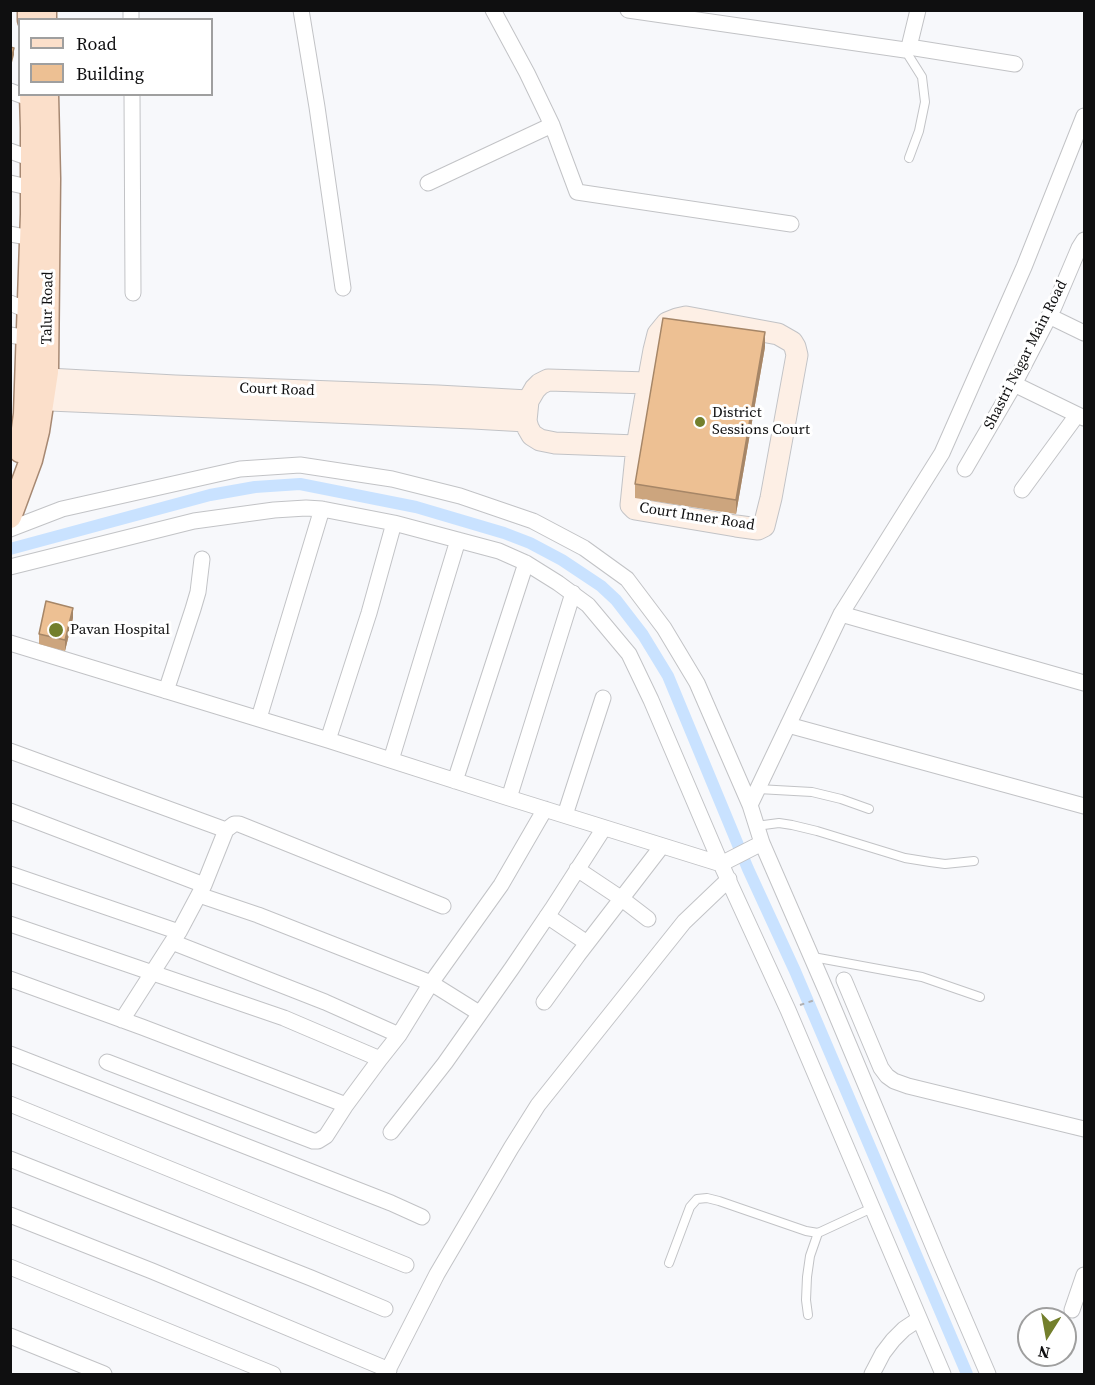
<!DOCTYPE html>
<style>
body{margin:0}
#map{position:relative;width:1095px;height:1385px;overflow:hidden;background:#f7f8fb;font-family:"Source Serif 4",serif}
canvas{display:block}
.frame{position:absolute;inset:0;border:12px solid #0f0f10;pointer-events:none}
.legend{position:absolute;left:18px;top:18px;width:195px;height:78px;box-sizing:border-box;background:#fff;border:2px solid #9f9f9f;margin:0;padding:8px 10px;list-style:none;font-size:18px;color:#0f0f10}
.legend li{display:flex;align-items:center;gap:12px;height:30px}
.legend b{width:30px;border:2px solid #9f9f9f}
.north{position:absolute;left:1017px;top:1307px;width:60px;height:60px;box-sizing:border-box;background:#fff;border:2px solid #9f9f9f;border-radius:50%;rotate:191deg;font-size:16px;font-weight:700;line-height:24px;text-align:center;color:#0f0f10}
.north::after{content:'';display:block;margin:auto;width:21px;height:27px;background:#737f2c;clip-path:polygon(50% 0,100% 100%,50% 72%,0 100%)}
</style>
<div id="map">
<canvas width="1095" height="1385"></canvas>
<div class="frame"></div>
<ul class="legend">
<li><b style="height:8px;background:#fbdfca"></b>Road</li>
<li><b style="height:16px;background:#edc093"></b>Building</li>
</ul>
<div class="north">N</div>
</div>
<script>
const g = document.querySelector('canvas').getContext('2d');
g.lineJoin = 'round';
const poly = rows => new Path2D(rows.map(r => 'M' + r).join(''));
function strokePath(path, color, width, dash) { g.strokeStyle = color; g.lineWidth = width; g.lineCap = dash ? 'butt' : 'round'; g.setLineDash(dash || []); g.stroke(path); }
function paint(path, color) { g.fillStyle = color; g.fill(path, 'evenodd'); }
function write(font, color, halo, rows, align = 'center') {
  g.font = font + ' "Source Serif 4",serif'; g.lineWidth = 6; g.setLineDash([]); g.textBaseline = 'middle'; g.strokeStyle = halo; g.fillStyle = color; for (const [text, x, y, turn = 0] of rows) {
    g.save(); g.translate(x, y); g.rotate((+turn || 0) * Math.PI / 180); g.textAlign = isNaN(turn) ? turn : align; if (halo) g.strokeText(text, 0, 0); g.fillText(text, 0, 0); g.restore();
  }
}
strokePath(poly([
 [10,549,210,495,255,487,300,484,416,507,504,533,530,543,562,560,601,586,616,600,643,635,668,676,748,869,795,971,967,1374]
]), '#c9e2ff', 12);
const lane = poly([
 [905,50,922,77,925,102,919,131,909,158],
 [758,789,812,792,841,799,869,809],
 [756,826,779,823,792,825,817,831,905,858,930,862,945,864,974,861],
 [813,957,922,977,980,997],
 [669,1263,690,1207,697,1199,707,1198,719,1201,806,1231,818,1233,872,1208],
 [808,1315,806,1300,807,1277,810,1256,818,1233]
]);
const street = poly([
 [131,10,131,20],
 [301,10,317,107,343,288],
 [493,10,527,73,552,125,577,192,791,224],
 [628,10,905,50,909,47,918,10],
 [909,47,1015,64],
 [10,91,31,99],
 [132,94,133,293],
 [10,151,32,159],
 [10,183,32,188],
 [428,183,552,125],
 [10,234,31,238],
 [10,303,29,311],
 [1049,316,1084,333],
 [10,335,28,338],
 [1014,384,1084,418],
 [965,469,1011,390,1054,307,1079,248,1084,240],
 [1022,490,1077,415],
 [10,529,62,509,240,469,300,465,392,479,460,496,533,521,584,548,627,579,664,628,697,683,750,805,762,843,828,995,939,1260,988,1374],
 [10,567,194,521,274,510,306,508,322,509,394,523,499,551,526,563,558,583,588,605,629,654,651,700,721,864,788,1010,943,1374],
 [841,614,1084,683],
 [10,643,328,740,509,798,721,864,762,843],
 [166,691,193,609,198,592,202,559],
 [259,718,322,509],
 [788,725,1084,806],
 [328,740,369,613,394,523],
 [10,751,226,830,204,885,179,932],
 [391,760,458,540],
 [455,781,526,563],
 [509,798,573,593],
 [750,805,841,614,942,453,1024,267,1084,116],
 [10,811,204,885],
 [565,815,603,698],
 [226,830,234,824,239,824,443,906],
 [577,869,622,899,648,919],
 [10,874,179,932,172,942,325,1002,399,1035,380,1059],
 [199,895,258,915,431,983,399,1035],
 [547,916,587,943],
 [10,924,284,1018,380,1059,346,1105,142,1027,10,979],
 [844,980,881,1068,887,1076,894,1081,908,1086,1084,1129],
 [544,1002,578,955,662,846],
 [479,1013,431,983,501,885,545,809],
 [122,1020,172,942],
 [10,1054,391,1203,422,1217],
 [107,1062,313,1141,318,1141,326,1136,346,1105],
 [10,1104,406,1265],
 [391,1132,445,1063,512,968,552,909,604,828],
 [10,1159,311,1278,385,1309],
 [10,1215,152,1271,389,1370],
 [10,1267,273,1374],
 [1072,1310,1084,1275],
 [10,1336,104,1374],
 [386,1374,437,1274,511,1148,538,1105,684,922,729,879],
 [872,1374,883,1353,893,1340,904,1329,919,1319]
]);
const secondary = poly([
 [30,378,175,386,438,396,528,401,535,389,540,384,548,380,648,383,637,446,555,443,540,440,532,435,528,428,526,421,528,401],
 [26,399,473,418,526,421],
 [637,446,631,505,635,509,736,526,758,529,764,526,771,498,797,355,795,347,792,342,778,334,686,317,677,319,667,323,658,334,654,350,648,383]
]);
const primary = poly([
 [29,10,29,20],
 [45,10,45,20],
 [20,451,25,414,32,214,32,128,31,94],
 [10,517,31,460,38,431,47,372,49,179,47,94]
]);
strokePath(lane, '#c2c3c6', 10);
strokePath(street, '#c2c3c6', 17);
strokePath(secondary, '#c2c3c6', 23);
strokePath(primary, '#a68872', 25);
strokePath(poly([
 [800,1005,815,1000]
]), '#afafb2', 2, [4.5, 4.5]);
strokePath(lane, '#fff', 8);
strokePath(street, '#fff', 15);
strokePath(secondary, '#fdefe5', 21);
strokePath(primary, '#fbdfca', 22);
paint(poly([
 [765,347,736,514,635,498,635,484],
 [73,618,65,651,39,644,39,634]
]), '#cca57e');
paint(poly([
 [14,48,14,55,10,70,10,63],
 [765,332,765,347,736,514,736,500],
 [73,608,73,618,65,651,65,640]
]), '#a68667');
const building = poly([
 [10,47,14,48,10,63,10,47],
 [663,318,765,332,736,500,635,484,663,318],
 [46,601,73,608,65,640,39,634,46,601]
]);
paint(building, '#edc093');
strokePath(building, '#a68667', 1.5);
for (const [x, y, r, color] of [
 [700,422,6,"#737f2c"],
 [56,630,8,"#737f2c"]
]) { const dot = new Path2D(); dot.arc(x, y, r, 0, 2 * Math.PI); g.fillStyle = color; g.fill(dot); strokePath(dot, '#fff', 2); }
write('15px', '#0f0f10', '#fff', [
 ["Talur Road",48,308,-89],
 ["Shastri Nagar Main Road",1026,355,-63],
 ["Court Road",277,390,2],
 ["Court Inner Road",697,517,9]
]);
write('15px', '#0f0f10', '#fff', [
 ["District",712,413],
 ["Sessions Court",712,430],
 ["Pavan Hospital",70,630]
], 'left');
</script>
